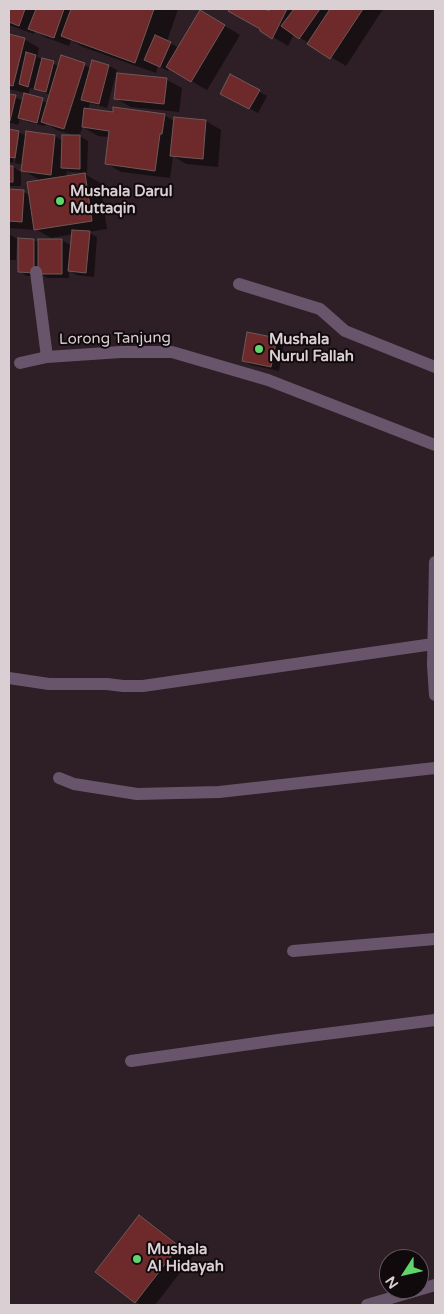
<!DOCTYPE html>
<style>
body{margin:0}
#map{position:relative;width:444px;height:1314px;overflow:hidden;background:#2e1e25;font-family:"Varela Round",sans-serif}
canvas{display:block}
.frame{position:absolute;inset:0;border:10px solid #dacfd3;pointer-events:none}
.north{position:absolute;left:379px;top:1249px;width:50px;height:50px;box-sizing:border-box;background:#110a0d;border:1px solid #61595c;border-radius:50%;rotate:235deg;font-size:14px;font-weight:700;line-height:20px;text-align:center;color:#dacfd3}
.north::after{content:'';display:block;margin:auto;width:18px;height:22px;background:#60d56b;clip-path:polygon(50% 0,100% 100%,50% 72%,0 100%)}
</style>
<div id="map">
<canvas width="444" height="1314"></canvas>
<div class="frame"></div>
<div class="north">N</div>
</div>
<script>
const g = document.querySelector('canvas').getContext('2d');
g.lineJoin = 'round';
function paint(path, color) { g.fillStyle = color; g.fill(path, 'evenodd'); }
const poly = rows => new Path2D(rows.map(r => 'M' + r).join(''));
function strokePath(path, color, width, dash) { g.strokeStyle = color; g.lineWidth = width; g.lineCap = dash ? 'butt' : 'round'; g.setLineDash(dash || []); g.stroke(path); }
function write(font, color, halo, rows, align = 'center') {
  g.font = font + ' "Varela Round",sans-serif'; g.lineWidth = 4; g.setLineDash([]); g.textBaseline = 'middle'; g.strokeStyle = halo; g.fillStyle = color; for (const [text, x, y, turn = 0] of rows) {
    g.save(); g.translate(x, y); g.rotate((+turn || 0) * Math.PI / 180); g.textAlign = isNaN(turn) ? turn : align; if (halo) g.strokeText(text, 0, 0); g.fillText(text, 0, 0); g.restore();
  }
}
paint(poly([
 [9,9,178,9,167,41,179,48,200,11,240,35,207,90,169,68,168,71,158,66,156,73,83,47,71,40,69,46,45,37,35,31,34,34,9,25],
 [231,9,263,9,269,12,271,9,383,9,346,66,294,34,288,46,230,11],
 [9,35,24,39,39,48,37,57,59,66,62,57,91,68,109,66,117,70,107,108,90,103,88,109,114,113,164,115,174,121,206,121,221,130,218,167,186,164,173,156,170,178,121,172,106,163,109,137,98,136,83,127,79,136,88,141,87,173,70,172,67,171,66,177,85,174,100,183,107,229,88,232,97,237,94,277,77,275,69,270,69,278,47,278,41,274,41,276,27,276,19,271,34,240,40,243,62,240,72,246,73,234,51,238,37,230,9,228,9,191,24,192,30,195,45,180,38,179,23,170,23,165,15,163,19,136,17,136,13,163,9,162,9,131,19,132,27,137,27,133,55,136,63,141,76,136,57,130,46,123,45,126,28,122,20,118,18,125,9,122,9,95,24,101,25,93,9,89],
 [30,88,36,90,37,89,50,95,48,103,28,96],
 [231,76,267,96,258,113,222,93],
 [167,80,182,88,179,112,131,107,115,98],
 [9,167,13,167,21,172,21,186,9,186],
 [9,234,17,239,16,260,9,260],
 [276,339,284,344,279,371,251,365,243,360],
 [139,1217,154,1226,193,1256,155,1305,141,1305,136,1302]
]), '#0007');
const building = poly([
 [9,9,25,9,19,26,9,22,9,9],
 [36,9,64,9,54,38,28,29,36,9],
 [71,9,154,9,135,63,61,36,71,9],
 [230,9,265,9,269,11,270,9,287,9,272,39,260,31,260,29,228,11,230,9],
 [294,9,320,9,299,39,281,26,294,9],
 [330,9,363,9,330,59,307,44,330,9],
 [200,10,225,25,191,82,166,67,200,10],
 [9,34,25,38,13,86,9,85,9,34],
 [155,35,171,42,160,67,144,60,155,35],
 [26,52,36,55,28,87,19,84,26,52],
 [61,55,85,63,64,129,41,122,61,55],
 [42,58,54,61,46,92,34,89,42,58],
 [92,60,109,65,99,104,81,100,92,60],
 [117,73,167,78,164,104,114,99,117,73],
 [230,74,260,90,249,109,220,94,230,74],
 [24,93,43,98,37,123,18,118,24,93],
 [9,94,16,95,10,121,9,121,9,94],
 [113,107,165,114,162,134,160,134,155,171,105,164,109,131,82,127,84,108,113,112,113,107],
 [174,117,206,120,203,159,170,156,174,117],
 [9,129,19,131,15,158,9,157,9,129],
 [26,131,55,135,51,175,21,171,26,131],
 [62,135,80,135,80,169,61,168,62,135],
 [9,166,13,166,13,182,9,182,9,166],
 [85,173,92,221,34,230,27,182,85,173],
 [9,189,24,190,22,222,9,221,9,189],
 [72,230,90,231,86,273,68,271,72,230],
 [18,238,34,239,34,273,18,272,18,238],
 [38,239,62,239,62,274,38,274,38,239],
 [247,332,277,338,271,367,242,361,247,332],
 [139,1215,179,1246,135,1303,95,1272,139,1215]
]);
paint(building, '#6e2a2b');
strokePath(building, '#6d5958', 1);
strokePath(poly([
 [36,272,47,357],
 [239,284,320,309,345,331,435,367],
 [20,363,47,357,121,352,172,352,268,380,435,445],
 [435,562,433,665,435,695],
 [9,678,49,684,107,684,123,686,143,686,433,644],
 [59,778,74,784,137,794,219,792,435,768],
 [293,951,435,939],
 [131,1061,278,1040,435,1020],
 [367,1305,435,1285]
]), '#68556c', 12);
for (const [x, y, r, color] of [
 [60,201,5,"#60d56b"],
 [259,349,5,"#60d56b"],
 [137,1259,5,"#60d56b"]
]) { const dot = new Path2D(); dot.arc(x, y, r, 0, 2 * Math.PI); g.fillStyle = color; g.fill(dot); strokePath(dot, '#110a0d', 2); }
write('bold 15px', '#dacfd3', '#110a0d', [
 ["Mushala Darul",70,192],
 ["Muttaqin",70,209],
 ["Mushala",269,340],
 ["Nurul Fallah",269,357],
 ["Mushala",147,1250],
 ["Al Hidayah",147,1267]
], 'left');
write('15px', '#dacfd3', '#110a0d', [
 ["Lorong Tanjung",115,339,-1]
]);
</script>
